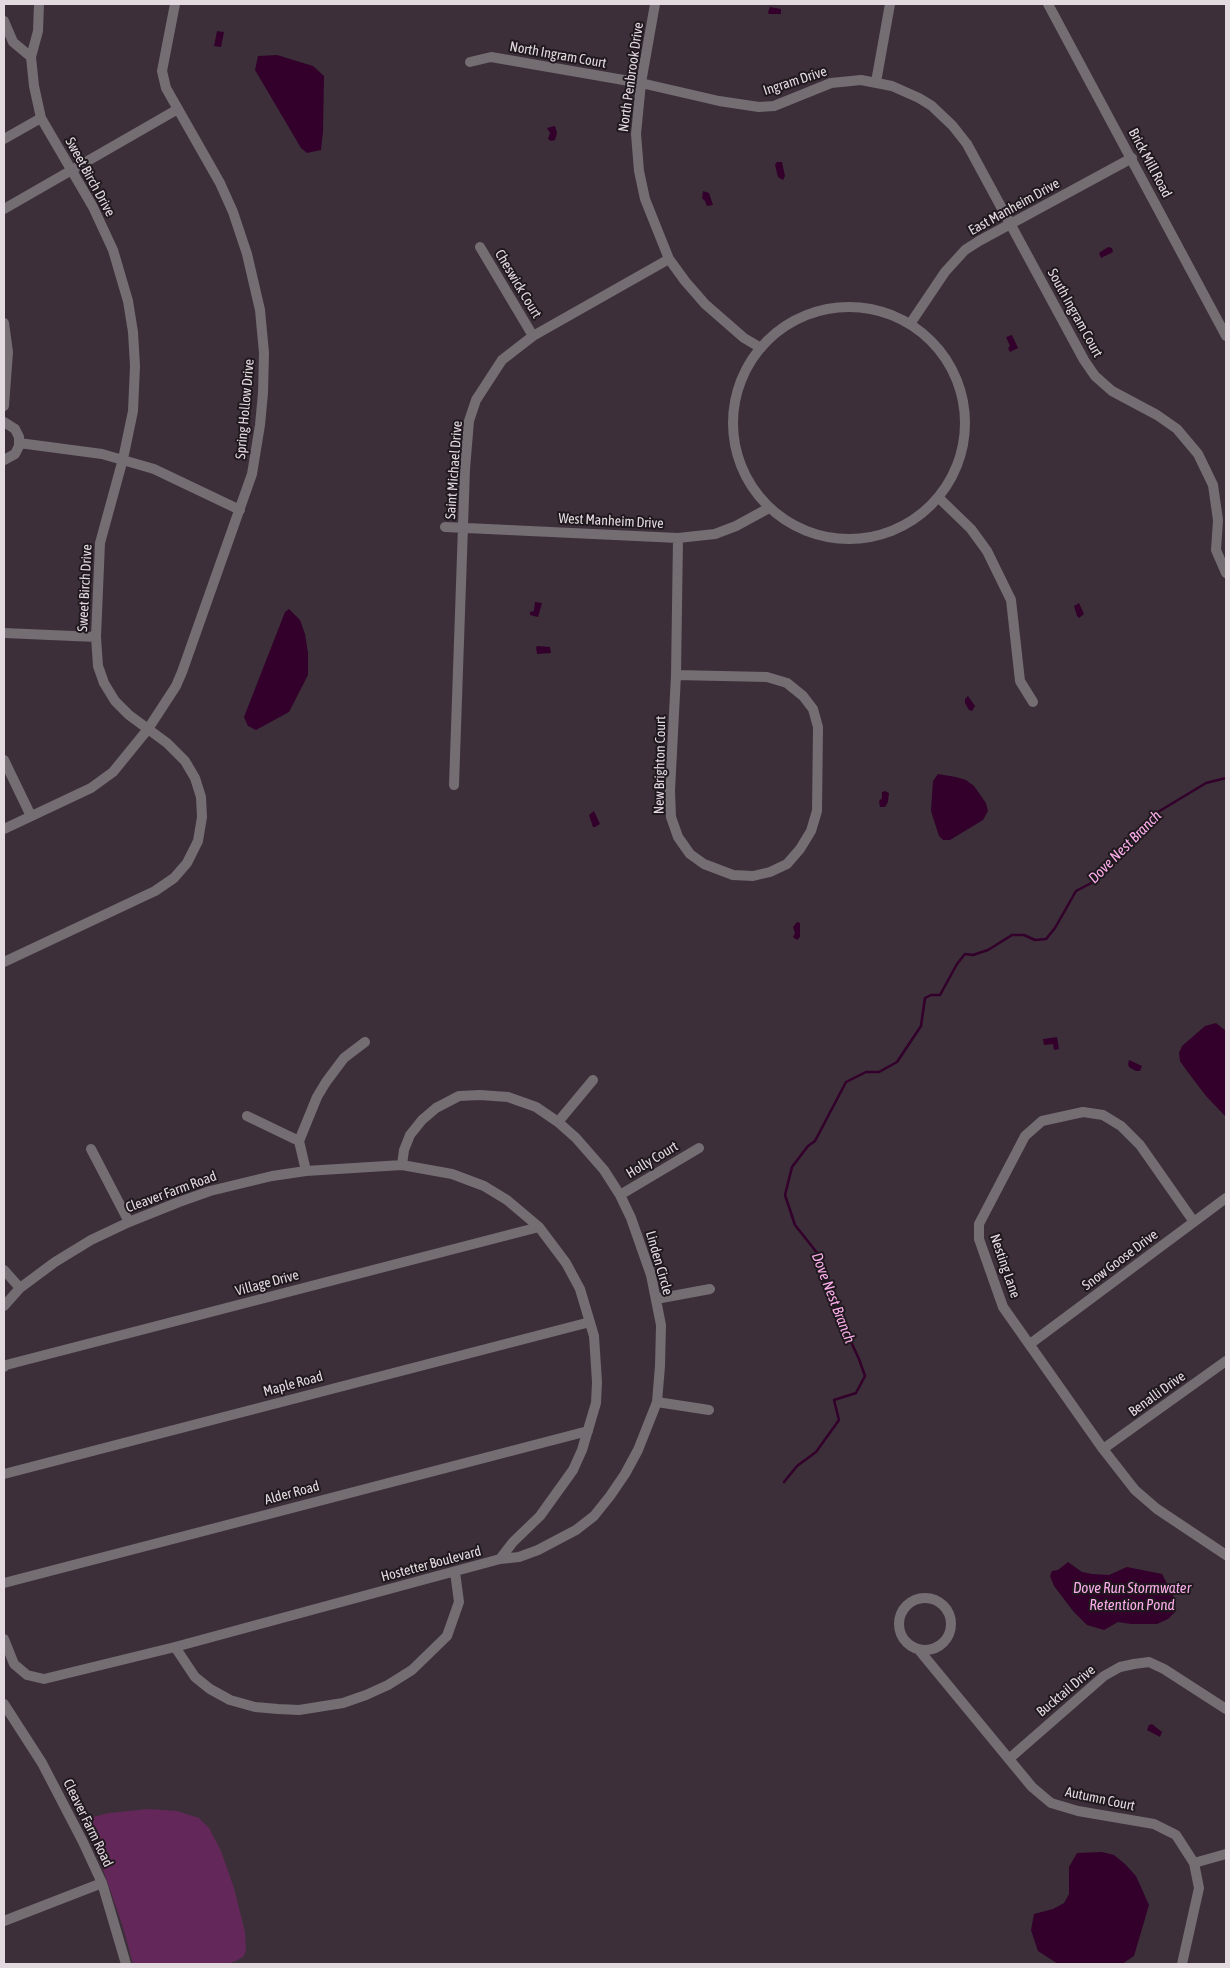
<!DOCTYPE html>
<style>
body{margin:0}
#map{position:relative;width:1230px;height:1968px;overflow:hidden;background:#3c2f39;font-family:"Asap Condensed",sans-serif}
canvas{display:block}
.frame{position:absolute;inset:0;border:5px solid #e3dae0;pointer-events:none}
</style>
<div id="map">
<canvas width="1230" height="1968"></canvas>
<div class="frame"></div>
</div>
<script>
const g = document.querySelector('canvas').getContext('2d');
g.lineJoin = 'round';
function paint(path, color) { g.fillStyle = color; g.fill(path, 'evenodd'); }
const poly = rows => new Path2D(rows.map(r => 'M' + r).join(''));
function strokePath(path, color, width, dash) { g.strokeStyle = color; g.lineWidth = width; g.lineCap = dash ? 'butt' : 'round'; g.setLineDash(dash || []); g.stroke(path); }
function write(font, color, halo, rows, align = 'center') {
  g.font = font + ' "Asap Condensed",sans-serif'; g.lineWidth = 4; g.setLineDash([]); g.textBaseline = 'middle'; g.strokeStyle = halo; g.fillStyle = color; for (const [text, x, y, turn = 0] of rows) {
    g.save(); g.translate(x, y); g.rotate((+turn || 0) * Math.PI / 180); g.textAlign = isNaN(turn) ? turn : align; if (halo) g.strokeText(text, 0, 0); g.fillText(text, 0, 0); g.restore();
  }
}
paint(poly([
 [149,1809,177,1811,199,1818,209,1828,221,1851,234,1888,245,1932,246,1951,243,1957,236,1961,227,1964,133,1964,123,1927,98,1855,81,1820,109,1813]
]), '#632859');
paint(poly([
 [770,7,781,9,781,14,769,14,768,12],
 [217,31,224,32,221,47,214,46],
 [277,55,313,66,324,76,323,131,321,150,307,153,301,148,255,70,258,56],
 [555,126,557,133,555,140,551,141,548,139,550,133,547,128],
 [777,162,782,162,785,176,783,180,778,177,775,165],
 [703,191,709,193,713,205,707,206,705,201,702,198],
 [1108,247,1112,248,1113,252,1101,258,1099,253],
 [1012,335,1018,348,1010,352,1008,348,1010,346,1006,337],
 [535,602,542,603,538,617,530,615,530,612,534,611],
 [1079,603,1084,614,1079,618,1077,616,1074,606],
 [289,609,300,620,305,634,308,653,308,675,289,712,256,730,248,726,244,717,285,612],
 [538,646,550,647,551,653,537,654,536,647],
 [968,696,975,706,972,711,969,710,965,703,965,699],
 [938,774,956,777,966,780,974,786,986,803,988,811,983,820,950,840,943,840,939,836,931,811,933,781],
 [885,791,889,793,888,802,885,807,880,807,879,801,882,798,882,792],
 [594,811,600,824,595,827,593,827,589,815],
 [797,922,800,923,800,937,797,940,793,937,795,933,793,927],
 [1216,1023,1226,1031,1226,1117,1206,1096,1187,1071,1180,1061,1179,1053,1182,1046,1205,1026],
 [1057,1037,1059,1049,1054,1050,1053,1044,1044,1045,1043,1039],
 [1129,1060,1142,1066,1140,1071,1136,1071,1129,1067,1128,1064],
 [1068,1562,1082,1572,1092,1574,1109,1575,1127,1567,1162,1574,1174,1597,1176,1611,1168,1619,1157,1624,1131,1624,1118,1622,1104,1630,1087,1625,1073,1611,1054,1586,1050,1576,1052,1571,1058,1570],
 [1152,1724,1162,1732,1160,1737,1147,1730,1149,1725],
 [1102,1852,1114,1855,1125,1864,1136,1876,1149,1905,1134,1956,1122,1964,1058,1964,1038,1951,1031,1930,1034,1914,1053,1909,1064,1903,1069,1894,1069,1867,1077,1853]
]), '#32002b');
strokePath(poly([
 [784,1482,797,1466,816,1452,839,1420,834,1400,856,1393,865,1376,859,1359,826,1288,818,1254,795,1225,785,1195,792,1167,808,1146,815,1141,846,1082,866,1072,879,1072,897,1062,921,1026,925,998,931,995,940,995,957,964,965,954,973,955,988,950,1012,935,1024,935,1035,940,1046,939,1055,928,1076,891,1097,880,1136,832,1153,815,1206,783,1226,778]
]), '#32002b', 2.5);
strokePath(poly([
 [655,4,641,83,636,134,639,171,645,199,669,259,685,281,705,304,744,338,761,348],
 [4,21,13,42,31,57],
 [470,62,491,57,641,83,719,101,759,107,774,106,831,83,861,80,892,86,919,98,932,106,952,125,967,144,1084,360,1095,376,1112,391,1157,415,1177,429,1198,454,1213,485,1218,520,1216,550,1226,573],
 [876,82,890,4],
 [4,139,41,118],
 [4,209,178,109],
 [480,247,533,336],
 '733 423a116 116 0 1 1 232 0a116 116 0 1 1-232 0Z',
 [4,323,8,352,4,406],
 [910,324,945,272,965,250,979,241,1132,158],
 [4,422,15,429,19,437,19,446,15,454,4,460],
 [19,443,102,454,154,469,240,510],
 [939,498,971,529,987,551,1011,600,1020,681,1033,702],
 [445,527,678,538,715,534,736,526,769,508],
 [4,633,96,637],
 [676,675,767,677,787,683,803,696,813,709,818,727,817,811,811,831,800,849,787,864,770,872,753,876,733,875,704,864,690,854,678,837,671,817,670,791,676,675],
 [676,675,678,538],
 [4,760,31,816],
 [454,785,465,469,469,421,476,400,502,360,533,336,669,259],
 [4,829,91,788,113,772,148,729,176,686,182,672,252,474,260,425,263,393,264,353,260,310,247,254,233,212,220,183,166,88,162,71,175,4],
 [4,962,155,891,174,878,187,863,198,841,202,817,201,797,195,778,185,761,167,743,129,715,115,701,104,683,98,666,96,637,100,543,123,459,133,411,135,366,133,332,128,301,113,250,93,207,41,118,34,86,31,57,38,31,39,4],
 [247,1116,299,1141],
 [558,1122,593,1080],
 [91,1149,129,1222],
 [402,1165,404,1150,410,1135,422,1120,436,1108,459,1096,480,1095,508,1097,536,1107,558,1122,576,1138,604,1170,620,1195,631,1218,651,1275,661,1325,660,1366,657,1402,638,1450,625,1474,610,1496,594,1516,576,1530,538,1550,519,1557,500,1559],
 [306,1171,299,1141,317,1097,326,1082,344,1058,365,1042],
 [620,1195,699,1148],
 [1194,1222,1140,1145,1121,1126,1103,1115,1083,1112,1042,1121,1025,1136,979,1224,979,1239,1003,1307,1103,1449,1135,1490,1157,1509,1226,1555],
 [4,1270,20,1288],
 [656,1299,710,1289],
 [4,1306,20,1288,55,1262,91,1240,129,1222,179,1202,210,1191,272,1176,306,1171,402,1165,452,1174,484,1186,507,1200,539,1227,566,1263,580,1289,594,1336,597,1382,596,1403,582,1450,573,1470,540,1516,513,1542,500,1559,175,1647,44,1679,27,1675,14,1664,4,1639],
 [1030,1344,1226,1198],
 [4,1367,6,1365,539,1227],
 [657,1402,709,1410],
 [1103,1449,1226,1361],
 [4,1474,590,1322],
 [4,1583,588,1431],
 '899 1624a26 26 0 1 1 52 0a26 26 0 1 1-52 0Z',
 [175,1647,195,1677,210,1689,230,1700,255,1707,278,1709,299,1710,343,1703,366,1695,388,1685,412,1670,447,1636,459,1602,455,1572],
 [919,1650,1032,1787,1051,1803,1078,1811,1154,1824,1176,1835,1194,1863,1199,1888,1182,1964],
 [4,1704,42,1763,83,1842,102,1883,126,1964],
 [1010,1758,1104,1676,1120,1667,1134,1664,1149,1662,1164,1669,1226,1709],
 [1194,1863,1226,1854],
 [4,1921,102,1883]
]), '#746d72', 10);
strokePath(poly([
 [1048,4,1226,336]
]), '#746d72', 10);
write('14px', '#e3dae0', '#1f191e', [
 ["North Ingram Court",558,55,10],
 ["North Penbrook Drive",631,77,-82],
 ["Ingram Drive",795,81,-18],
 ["Brick Mill Road",1150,163,62],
 ["Sweet Birch Drive",90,177,61],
 ["East Manheim Drive",1014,207,-29],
 ["Cheswick Court",518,284,59],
 ["South Ingram Court",1075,313,61],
 ["Spring Hollow Drive",245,409,-85],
 ["Saint Michael Drive",454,470,-86],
 ["West Manheim Drive",611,521,3],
 ["Sweet Birch Drive",85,588,-87],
 ["New Brighton Court",660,765,-89],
 ["Holly Court",652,1160,-31],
 ["Cleaver Farm Road",171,1192,-20],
 ["Snow Goose Drive",1120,1260,-37],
 ["Linden Circle",659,1263,74],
 ["Nesting Lane",1005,1266,71],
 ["Village Drive",267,1283,-15],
 ["Maple Road",293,1384,-15],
 ["Benalli Drive",1157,1394,-36],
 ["Alder Road",292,1493,-15],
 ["Hostetter Boulevard",431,1564,-15],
 ["Bucktail Drive",1066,1691,-40],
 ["Autumn Court",1100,1799,12],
 ["Cleaver Farm Road",88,1823,64]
]);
write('italic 15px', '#fcadeb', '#1f191e', [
 ["Dove Nest Branch",1125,847,-45],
 ["Dove Nest Branch",833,1298,69],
 ["Dove Run Stormwater",1132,1588],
 ["Retention Pond",1132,1605]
]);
</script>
